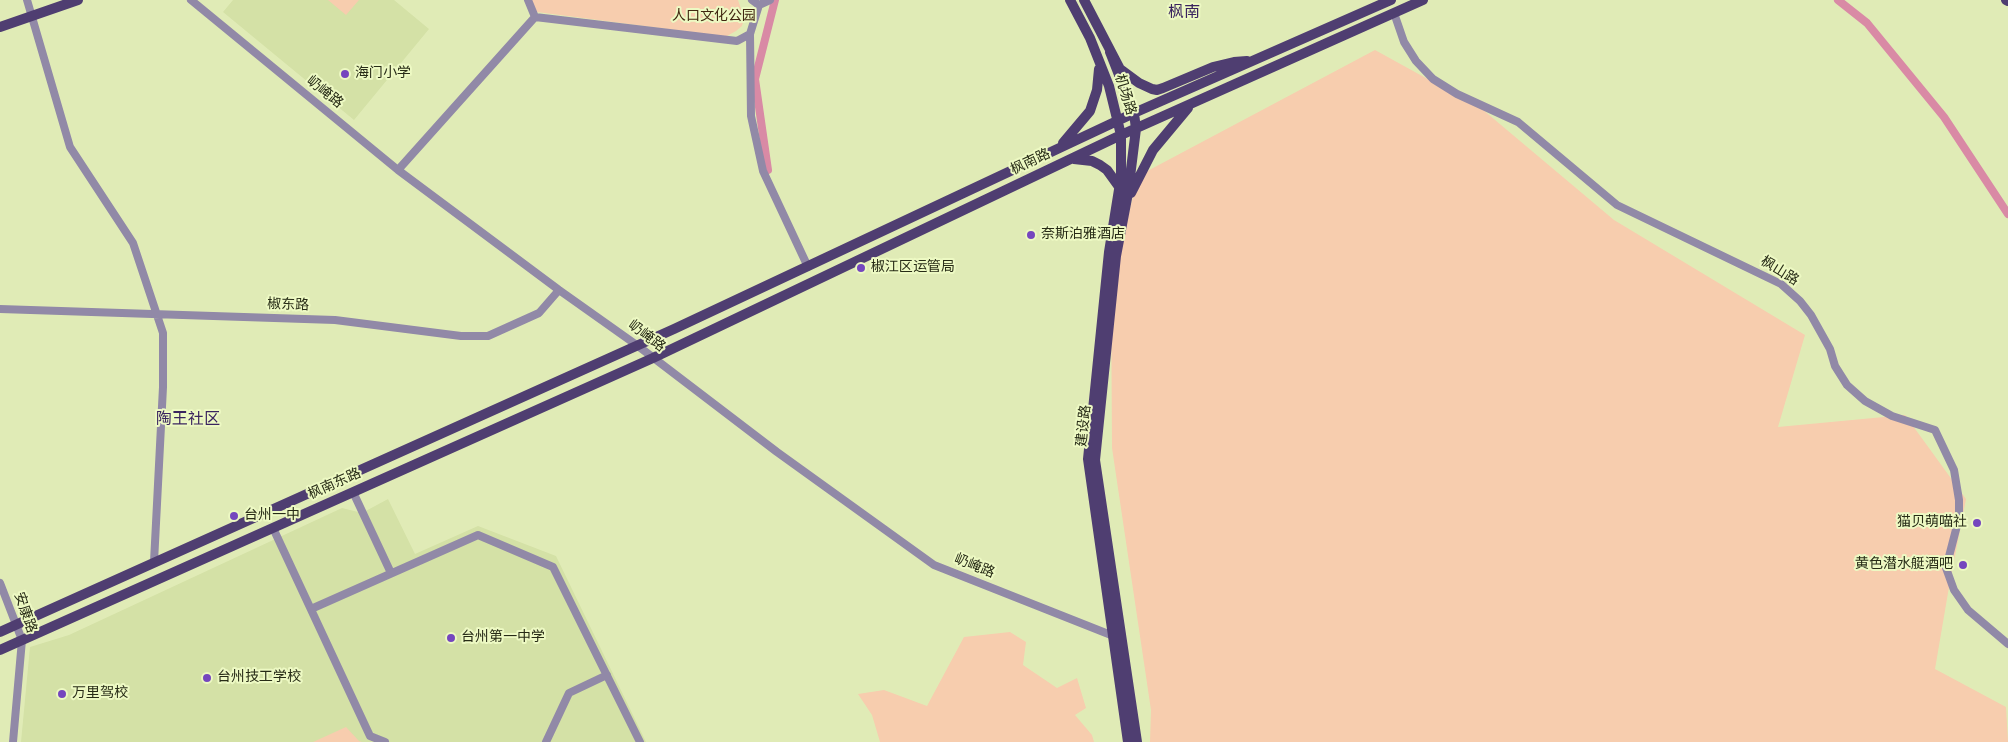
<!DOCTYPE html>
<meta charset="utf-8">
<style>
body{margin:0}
canvas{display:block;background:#e0ebb6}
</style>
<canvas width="2008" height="742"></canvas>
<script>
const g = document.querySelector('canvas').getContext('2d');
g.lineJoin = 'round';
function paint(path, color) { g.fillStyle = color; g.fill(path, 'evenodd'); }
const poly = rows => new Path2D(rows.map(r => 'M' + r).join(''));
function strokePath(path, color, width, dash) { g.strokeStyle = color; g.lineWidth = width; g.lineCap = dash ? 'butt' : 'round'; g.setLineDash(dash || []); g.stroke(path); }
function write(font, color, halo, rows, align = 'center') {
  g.font = font + ' Overpass,"Noto Sans SC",sans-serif'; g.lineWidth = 4; g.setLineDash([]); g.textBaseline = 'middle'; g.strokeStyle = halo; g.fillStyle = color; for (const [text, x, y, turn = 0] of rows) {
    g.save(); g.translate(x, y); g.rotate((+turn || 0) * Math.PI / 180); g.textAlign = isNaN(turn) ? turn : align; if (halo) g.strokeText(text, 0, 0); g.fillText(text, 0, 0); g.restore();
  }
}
paint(poly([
 [233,0,394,0,429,29,354,120,223,12],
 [388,499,415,554,478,526,556,556,646,742,21,742,30,647,69,635,342,508,362,513]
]), '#d4e1a6');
paint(poly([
 [328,0,359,0,346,15],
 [524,0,738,0,744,18,742,26,736,31,727,36,720,36,537,12,528,8],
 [1375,50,1482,109,1614,220,1805,335,1778,427,1905,415,1966,499,1949,587,1935,669,2006,707,2008,742,1150,742,1151,710,1112,448,1111,285,1138,176],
 [1010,632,1026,642,1023,665,1057,688,1077,678,1086,708,1075,715,1092,735,1094,742,880,742,872,715,858,694,884,690,927,706,964,637],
 [346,727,359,741,362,742,313,742]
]), '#f7cdae');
strokePath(poly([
 [1838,0,1867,23,1944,117,2008,214],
 [768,170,755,79,775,0]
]), '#d98aa5', 8);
strokePath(poly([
 [27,0,70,147,133,243,163,333,163,387,154,562],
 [191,0,398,170,559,290,638,346,777,452,934,565,1116,637],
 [752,0,759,5,770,0],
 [1394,13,1404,42,1416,61,1433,79,1457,94,1518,122,1617,205,1781,284,1800,301,1811,315,1830,349,1835,366,1847,385,1865,401,1892,416,1935,430,1954,470,1959,500,1959,518,1946,568,1954,590,1968,610,2008,644],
 [535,17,737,41,750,34,759,5],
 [750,34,751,116,763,171,808,267],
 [398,170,535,17,528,0],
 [0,309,335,320,461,336,488,336,539,313,559,290],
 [353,492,391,573],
 [273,528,370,736,385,742],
 [0,583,22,640,13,742],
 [311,609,478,535,553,567,640,742],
 [546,742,569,693,607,675]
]), '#9189a7', 8);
strokePath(poly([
 [1070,0,1090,38,1109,86,1121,135,1121,177,1109,252,1088,459,1128,742],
 [1084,0,1120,69,1139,83,1152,89,1157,90,1163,88,1213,67,1234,62,1247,61],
 [2006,0,2008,1],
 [0,27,78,0],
 [1110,52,1134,113,1136,129,1128,193,1116,256,1095,460,1137,742],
 [1063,143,1090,111,1097,90,1099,69],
 [1074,159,1092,161,1100,165,1107,170,1120,188],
 [1131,193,1153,150,1188,108],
 [0,632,674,329,1134,113,1391,0],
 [0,650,653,358,1121,135,1423,0]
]), '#4f3e71', 10);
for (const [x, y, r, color] of [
 [345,74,5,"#7546be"],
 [1031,235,5,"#7546be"],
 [861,268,5,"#7546be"],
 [234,516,5,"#7546be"],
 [1977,523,5,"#7546be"],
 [1963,565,5,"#7546be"],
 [451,638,5,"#7546be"],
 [207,678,5,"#7546be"],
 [62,694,5,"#7546be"]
]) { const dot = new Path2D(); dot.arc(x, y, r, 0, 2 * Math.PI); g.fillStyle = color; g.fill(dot); strokePath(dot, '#edf9c3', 2); }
write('14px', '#412711', '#edf9c3', [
 ["人口文化公园",714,17]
]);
write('14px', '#272b16', '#edf9c3', [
 ["海门小学",355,74],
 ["奈斯泊雅酒店",1041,235],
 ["椒江区运管局",871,268],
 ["台州一中",244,516],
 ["猫贝·萌喵社",1967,523,"right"],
 ["黄色潜水艇酒吧",1953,565,"right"],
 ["台州第一中学",461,638],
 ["台州技工学校",217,678],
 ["万里驾校",72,694]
], 'left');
write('14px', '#272b16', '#edf9c3', [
 ["屷崦路",324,93,39],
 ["机场路",1124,95,73],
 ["枫南路",1031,163,-25],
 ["枫山路",1779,272,32],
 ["椒东路",288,306,2],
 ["屷崦路",646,337,37],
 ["建设路",1085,426,-84],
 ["枫南东路",335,485,-24],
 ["屷崦路",974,567,22],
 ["安康路",24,613,71]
]);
write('16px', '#3a245f', '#edf9c3', [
 ["枫南",1184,14],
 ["陶王社区",188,421]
]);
</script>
